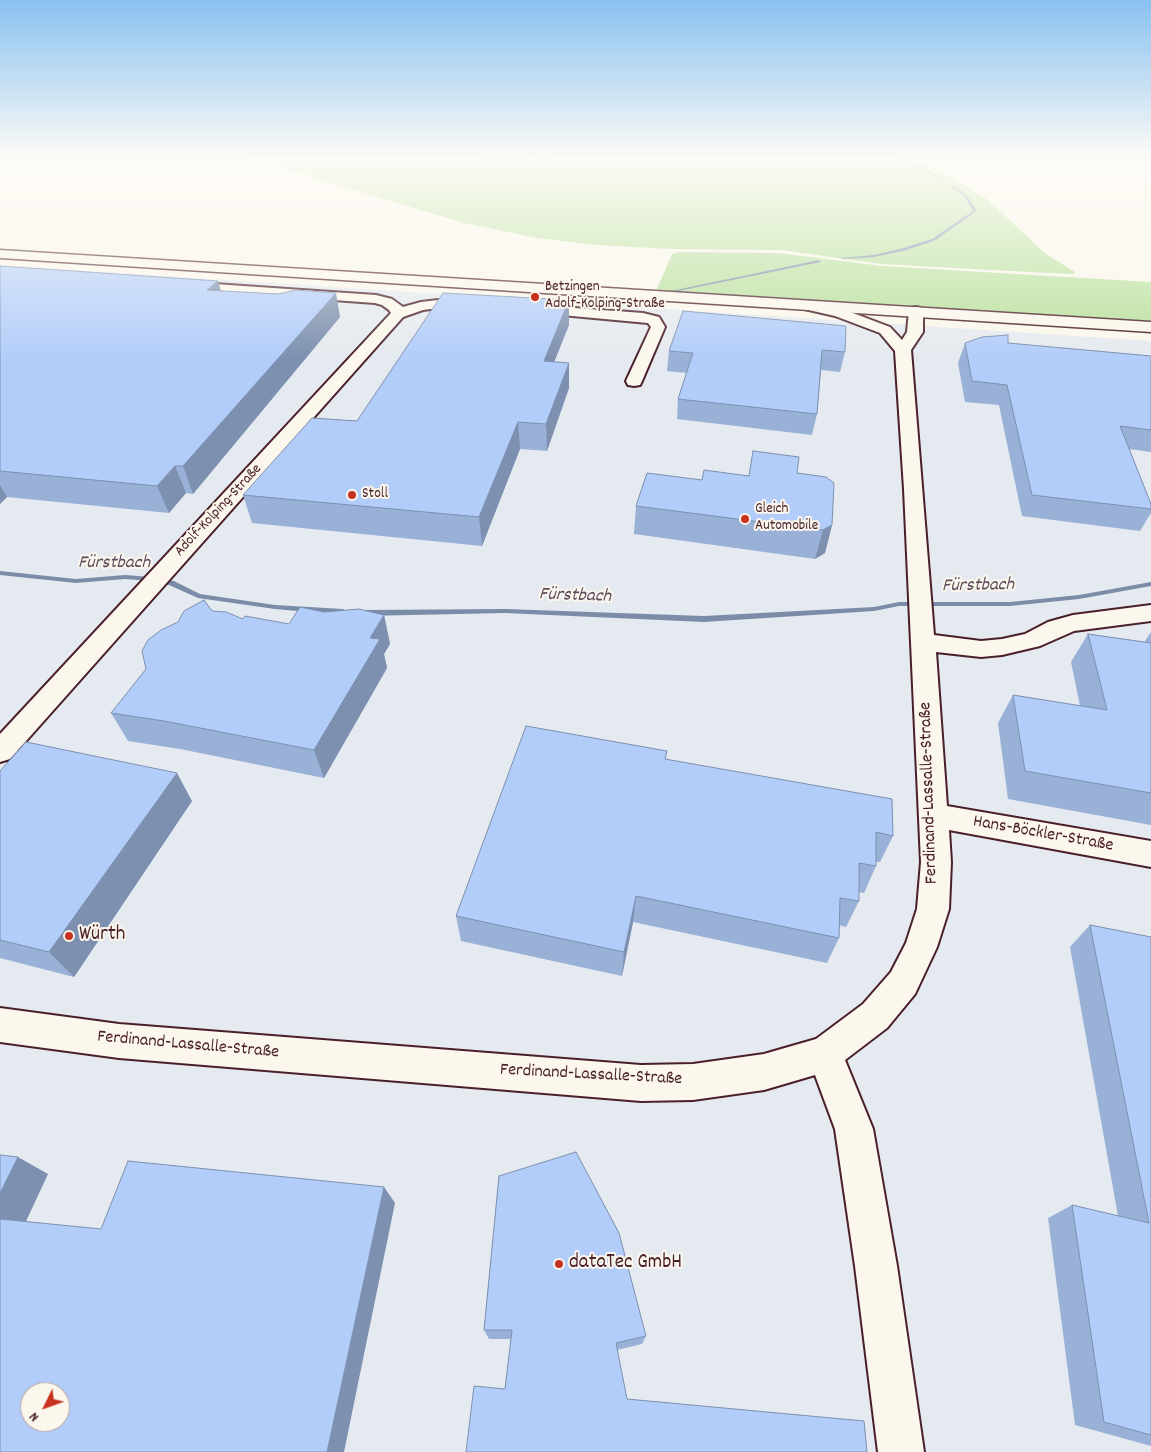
<!DOCTYPE html>
<meta charset="utf-8">
<style>
body{margin:0}
#map{position:relative;width:1151px;height:1452px;overflow:hidden;background:#fbf7ec;font-family:Dekko,sans-serif}
canvas{display:block}
.north{position:absolute;left:20px;top:1382px;width:50px;height:50px;box-sizing:border-box;background:#fbf7ec;border:1px solid #b4a19f;border-radius:50%;rotate:228deg;font-size:14px;font-weight:700;line-height:20px;text-align:center;color:#4a1f2b}
.north::after{content:'';display:block;margin:auto;width:18px;height:22px;background:#c8321e;clip-path:polygon(50% 0,100% 100%,50% 72%,0 100%)}
</style>
<div id="map">
<canvas width="1151" height="1452"></canvas>
<div class="north">N</div>
</div>
<script>
const g = document.querySelector('canvas').getContext('2d');
g.lineJoin = 'round';
function paint(path, color) { g.fillStyle = color; g.fill(path, 'evenodd'); }
const poly = rows => new Path2D(rows.map(r => 'M' + r).join(''));
function strokePath(path, color, width, dash) { g.strokeStyle = color; g.lineWidth = width; g.lineCap = dash ? 'butt' : 'round'; g.setLineDash(dash || []); g.stroke(path); }
function write(font, color, halo, rows, align = 'center') {
  g.font = font + ' Dekko,sans-serif'; g.lineWidth = 4; g.setLineDash([]); g.textBaseline = 'middle'; g.strokeStyle = halo; g.fillStyle = color; for (const [text, x, y, turn = 0] of rows) {
    g.save(); g.translate(x, y); g.rotate((+turn || 0) * Math.PI / 180); g.textAlign = isNaN(turn) ? turn : align; if (halo) g.strokeText(text, 0, 0); g.fillText(text, 0, 0); g.restore();
  }
}
paint(poly([
 [0,265,1151,341,1151,1452,0,1452],
 [30,1392,60,1392,60,1422,30,1422]
]), '#e5eaf0');
paint(poly([
 [244,157,907,157,945,173,988,200,1046,254,1075,272,1074,274,1066,274,881,264,781,250,671,249,597,245,537,238,464,223],
 [679,252,779,253,882,266,1151,282,1151,322,898,305,667,294,657,289,672,254]
]), '#b8e09c');
paint(poly([
 [898,157,902,157,942,178,939,179,898,157],
 [952,186,954,186,966,194,977,211,934,241,903,251,874,257,843,259,841,258,874,255,900,249,932,239,973,211,964,196,952,188,952,186],
 [819,260,821,262,673,292,671,291,819,260],
 [0,571,76,579,125,575,151,577,174,581,200,594,275,605,343,609,347,612,343,615,275,609,198,598,169,585,151,581,125,579,76,583,0,575,0,571],
 [1151,582,1151,586,1079,599,1010,606,899,606,874,611,704,622,505,613,364,616,360,613,364,610,505,609,704,616,874,607,899,602,1010,602,1079,595,1151,582]
]), '#7b8ca8');
const minor = poly([
 [185,282,376,295,392,299,403,307,421,302,438,300,472,301,477,302,479,305,477,308,472,309,438,308,423,310,403,317,10,759,0,762,0,734,391,313,389,310,382,305,375,303,180,289,178,286,180,283,185,282],
 [805,301,845,310,890,327,902,340,907,332,909,311,911,308,916,307,921,308,923,311,923,332,911,350,934,635,981,641,1002,639,1025,634,1048,622,1073,615,1151,605,1151,621,1074,631,1040,646,1002,655,981,657,936,652,947,806,1151,841,1151,867,949,830,951,862,949,909,937,947,915,994,887,1028,845,1060,873,1129,897,1266,924,1452,878,1452,855,1266,835,1129,815,1075,764,1090,693,1100,641,1101,119,1058,0,1042,0,1008,119,1024,641,1065,693,1064,764,1054,816,1039,863,1004,891,972,906,943,917,909,921,862,904,489,895,351,880,333,835,316,800,308,798,305,800,302,805,301],
 [534,305,643,313,659,317,665,327,642,381,640,385,634,386,628,385,626,381,651,327,648,323,529,312,527,309,529,306,534,305]
]);
const secondary = poly([
 [0,250,1151,322,1151,332,0,258,0,250]
]);
strokePath(minor, '#4a1f2b', 4);
strokePath(secondary, '#4a1f2b', 3);
paint(minor, '#fbf7ec');
paint(secondary, '#fbf7ec');
paint(poly([
 [460,157,555,157,538,167],
 [0,266,221,291,340,317,193,494,186,493,169,513,7,497,0,504],
 [569,300,569,325,554,362,569,388,547,451,520,449,482,546,252,523,243,495,357,421],
 [683,311,845,352,840,372,821,370,817,414,812,435,677,419,678,399,687,373,667,371,669,351],
 [965,343,1008,343,1151,356,1151,452,1129,449,1151,504,1151,513,1140,531,1022,516,999,405,965,402,958,363],
 [797,473,832,525,825,553,815,559,634,534,636,506,702,480,749,475],
 [212,611,243,619,289,624,324,612,384,615,390,644,384,654,387,668,324,778,180,749,128,741,111,713],
 [1151,632,1151,825,1008,799,998,723,1013,695,1080,706,1071,662,1088,634,1146,642,1145,641],
 [666,759,893,836,880,862,876,862,876,866,864,893,859,892,859,901,846,927,839,925,839,938,827,963,633,922,622,976,461,941,456,916],
 [0,771,192,801,74,977,0,958],
 [1090,925,1151,937,1151,1446,1075,1425,1048,1218,1072,1205,1118,1216,1070,947],
 [499,1176,646,1336,642,1344,617,1350,505,1389,511,1339,489,1339,484,1330]
]), '#99b0d7');
paint(poly([
 [546,157,555,157,538,167,538,162],
 [218,281,225,305,207,290],
 [336,293,340,317,193,494,183,466],
 [569,300,569,325,544,387,544,361],
 [569,363,569,388,547,451,546,424],
 [518,422,520,449,482,546,479,517],
 [175,466,186,493,169,513,157,486],
 [0,485,7,497,0,504],
 [832,525,825,553,815,559,823,530],
 [384,615,390,644,384,654,387,668,324,778,314,750,370,638],
 [177,773,192,801,74,977,49,952],
 [636,896,633,922,622,976,624,952],
 [18,1157,48,1174,21,1232,0,1223,0,1193],
 [384,1187,395,1203,344,1452,327,1452]
]), '#7d90af');
const building = poly([
 [498,157,546,157,538,162,498,157],
 [0,266,218,281,207,290,278,294,296,290,336,293,183,466,175,466,157,486,0,471,0,266],
 [443,293,569,300,544,361,569,363,546,424,518,422,479,517,243,495,312,418,357,421,443,293],
 [683,311,846,326,845,352,822,350,817,414,678,399,693,353,669,351,683,311],
 [1008,335,1008,343,1151,356,1151,430,1120,426,1151,504,1151,509,1032,495,1007,385,972,381,965,343,982,337,1008,335],
 [753,451,799,457,797,473,826,477,834,483,832,525,823,530,636,506,647,473,702,480,704,470,749,476,753,451],
 [204,600,212,611,226,612,243,619,245,616,289,624,300,607,324,612,359,609,384,615,370,638,380,639,314,750,164,721,111,713,146,669,142,651,148,640,161,630,178,622,184,611,204,600],
 [1088,634,1151,643,1151,793,1025,771,1013,695,1107,710,1088,634],
 [526,726,667,751,665,759,892,799,893,836,876,832,876,866,859,863,859,901,840,898,839,938,636,896,624,952,456,916,526,726],
 [26,742,177,773,49,952,0,940,0,771,26,742],
 [1090,925,1151,937,1151,1435,1104,1422,1072,1205,1149,1223,1090,925],
 [576,1152,619,1233,646,1336,616,1343,627,1399,864,1421,867,1452,466,1452,474,1386,505,1389,512,1330,484,1330,499,1176,576,1152],
 [0,1155,18,1157,0,1193,0,1155],
 [128,1161,384,1187,327,1452,0,1452,0,1219,101,1229,128,1161],
 [30,1392,60,1392,60,1422,30,1422,30,1392]
]);
paint(building, '#b2cdfa');
strokePath(building, '#7d90af', 1);
const sky = g.createLinearGradient(0, 0, 0, 360);
sky.addColorStop(0, '#89c1f0');
sky.addColorStop(0.44, '#fdfbf6');
sky.addColorStop(1, '#fdfbf600');
g.fillStyle = sky;
g.fillRect(0, 0, 1151, 360);
for (const [x, y, r, color] of [
 [535,297,5,"#c8321e"],
 [352,495,5,"#c8321e"],
 [745,519,5,"#c8321e"],
 [69,936,5,"#c8321e"],
 [559,1264,5,"#c8321e"]
]) { const dot = new Path2D(); dot.arc(x, y, r, 0, 2 * Math.PI); g.fillStyle = color; g.fill(dot); strokePath(dot, '#fbf7ec', 2); }
write('15px', '#4a1f2b', '#fbf7ec', [
 ["Betzingen",545,288],
 ["Adolf-Kolping-Straße",545,305],
 ["Stoll",362,495],
 ["Gleich",755,510],
 ["Automobile",755,527]
], 'left');
write('15px', '#4a1f2b', '#fbf7ec', [
 ["Adolf-Kolping-Straße",219,511,-47]
]);
write('18px', '#4a1f2b', '#fbf7ec', [
 ["Ferdinand-Lassalle-Straße",930,793,-92],
 ["Hans-Böckler-Straße",1043,835,10],
 ["Ferdinand-Lassalle-Straße",188,1046,5],
 ["Ferdinand-Lassalle-Straße",591,1076,3]
]);
write('italic 19px', '#5e4c5f', '#fbf7ec', [
 ["Fürstbach",114,564],
 ["Fürstbach",978,587,-1],
 ["Fürstbach",575,597,2]
]);
write('21px', '#4a1f2b', '#fbf7ec', [
 ["Würth",79,936],
 ["dataTec GmbH",569,1264]
], 'left');
</script>
